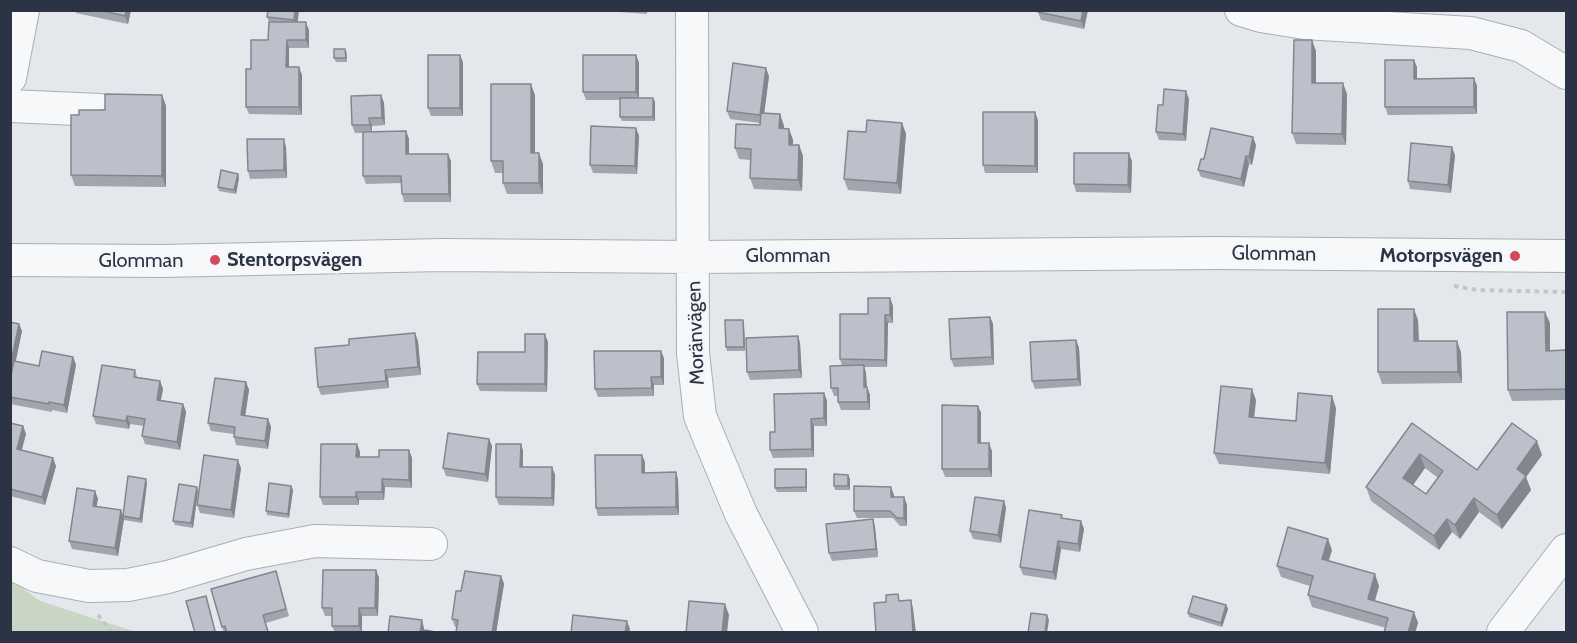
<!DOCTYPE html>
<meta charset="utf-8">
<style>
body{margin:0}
#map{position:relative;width:1577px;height:643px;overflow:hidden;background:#e4e7ec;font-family:Cabin,sans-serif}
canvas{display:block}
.frame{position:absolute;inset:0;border:12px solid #2b3445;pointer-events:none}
</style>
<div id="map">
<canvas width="1577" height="643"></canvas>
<div class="frame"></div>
</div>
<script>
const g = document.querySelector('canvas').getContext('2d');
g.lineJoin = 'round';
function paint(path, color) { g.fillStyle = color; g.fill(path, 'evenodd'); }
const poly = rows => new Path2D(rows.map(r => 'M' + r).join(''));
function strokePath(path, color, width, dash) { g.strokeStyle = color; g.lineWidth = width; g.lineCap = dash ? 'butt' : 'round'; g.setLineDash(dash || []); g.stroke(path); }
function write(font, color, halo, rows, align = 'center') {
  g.font = font + ' Cabin,sans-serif'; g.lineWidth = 5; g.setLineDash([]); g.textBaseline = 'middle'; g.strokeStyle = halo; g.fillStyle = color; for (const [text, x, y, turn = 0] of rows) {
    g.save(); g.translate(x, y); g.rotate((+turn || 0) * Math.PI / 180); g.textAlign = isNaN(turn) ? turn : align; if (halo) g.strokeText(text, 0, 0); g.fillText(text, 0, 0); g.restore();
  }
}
paint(poly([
 [10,579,40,601,136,632,11,632]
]), '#c9d6c5');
const minor = poly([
 [692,10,693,353,700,416,741,514,802,632],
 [1241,10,1261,16,1304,23,1471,33,1521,46,1566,73],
 [10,78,23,10],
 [10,106,100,110],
 [10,260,162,261,442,255,694,257,1217,253,1566,256],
 [10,563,37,576,89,586,128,585,168,577,246,554,315,541,431,544],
 [1503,632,1566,550]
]);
strokePath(minor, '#a9aeb7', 34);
strokePath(poly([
 [1454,286,1478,290,1566,292],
 [98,615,111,632]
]), '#c2c5cb', 4, [4.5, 4.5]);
strokePath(minor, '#f7f8fa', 32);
paint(poly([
 [75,10,131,10,128,24,76,13],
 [299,10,297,22,309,30,309,48,289,48,289,67,302,75,302,115,249,114,246,107,251,69,268,40,269,22,267,17],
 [605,10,647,10,647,14,606,11],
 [1088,10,1084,29,1041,20,1038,12],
 [345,49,347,53,347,62,336,62,334,58],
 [1316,51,1316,83,1347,94,1346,145,1296,144,1292,133],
 [636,55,639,63,639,98,653,98,655,102,655,121,622,121,620,117,620,100,586,100,583,92],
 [463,62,463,116,431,116,428,108],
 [1417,67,1417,79,1474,78,1477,86,1477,114,1388,115,1385,107],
 [769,76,764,113,780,114,784,126,784,129,789,129,793,140,793,145,799,145,803,156,802,191,754,189,750,178,751,160,739,159,735,148,760,125,760,123,730,119,727,111],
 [162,95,166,106,166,187,75,186,71,175,79,115],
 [381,95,384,103,385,125,372,126,372,131,406,131,409,139,409,154,451,161,451,202,404,202,402,194,402,183,366,184,363,176,363,133,355,133,352,125],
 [535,95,535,153,543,164,543,194,507,194,503,183,503,173,495,173,491,161],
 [1189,99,1186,141,1159,140,1156,132],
 [1038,120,1038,173,985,173,983,165],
 [902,123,906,134,901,194,848,190,844,179,866,132],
 [636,128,639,136,637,174,593,173,590,165],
 [1256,145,1252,165,1249,164,1244,187,1201,177,1198,170],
 [286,147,287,178,250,179,248,171],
 [1455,155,1451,193,1410,189,1408,181],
 [1132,161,1131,193,1076,192,1074,184],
 [238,174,239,178,236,194,219,191,218,187],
 [890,298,893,306,893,323,888,323,887,367,864,367,866,373,867,387,870,395,870,410,841,410,838,402,838,396,834,396,831,388,842,366,840,359,868,314],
 [990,317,993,324,994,365,954,367,951,359],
 [743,320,744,324,745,351,727,351,726,347],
 [1418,320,1419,341,1461,352,1462,383,1382,384,1378,372],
 [10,322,19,324,22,331,15,361,39,366,73,357,76,365,67,413,52,410,52,412,10,404,10,380,12,370,10,370],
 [1550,323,1550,351,1566,350,1566,400,1512,401,1508,390],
 [798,336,800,343,802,378,750,380,747,372],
 [1076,340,1079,348,1081,386,1035,389,1032,381],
 [418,341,421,375,388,378,389,388,321,395,318,387],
 [548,342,547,392,480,391,477,384,525,352],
 [664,358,664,385,654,385,654,396,598,397,595,389],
 [135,370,137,377,160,381,163,389,161,400,183,404,186,412,180,450,145,444,142,436,144,426,130,424,129,429,96,424,93,416],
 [246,382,249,390,245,416,268,419,271,427,268,449,236,445,234,437,234,434,211,431,208,423],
 [824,393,827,401,827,426,814,426,814,457,773,458,770,450,775,432],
 [1256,400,1254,417,1296,421,1336,408,1330,474,1219,464,1214,453],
 [978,406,981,413,981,443,992,451,992,477,945,477,942,469],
 [10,423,23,426,26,434,21,450,56,466,45,505,10,496],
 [1412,423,1477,470,1542,455,1526,477,1531,490,1502,529,1479,512,1460,539,1452,532,1439,550,1371,501,1366,487],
 [1425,468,1438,478,1426,494,1413,485],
 [489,439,492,446,488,482,446,476,443,468],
 [357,444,360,452,360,457,379,457,409,450,412,458,412,488,385,487,384,500,359,500,359,505,323,505,320,497],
 [521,444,523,451,523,467,552,467,555,475,554,506,499,505,496,497],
 [645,462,645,473,676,472,678,480,679,515,598,516,596,508],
 [241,468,234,518,200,513,197,505],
 [806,469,807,473,807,492,777,492,775,488],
 [850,479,850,490,835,490,834,486],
 [147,483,142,523,124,520,124,519,118,556,72,549,69,541,95,491,98,499,96,507,121,510,123,515],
 [291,486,293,490,289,518,267,515,266,511],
 [198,491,193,528,175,525,173,521],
 [894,495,894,497,904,497,907,505,907,526,900,526,893,518,857,518,854,511],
 [1004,501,1006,508,1001,543,973,539,970,531],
 [1063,518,1081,521,1084,529,1080,552,1061,549,1056,580,1023,575,1020,567],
 [873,519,875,527,878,557,832,561,829,553],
 [1332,550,1328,561,1379,586,1375,601,1414,612,1418,623,1415,633,1384,633,1386,628,1312,607,1308,595,1310,586,1281,577,1277,566],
 [376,570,379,578,378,616,362,616,362,633,335,633,332,626,332,616,325,616,322,608],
 [276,571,289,616,266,623,269,633,224,633,222,627],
 [501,576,504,584,496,633,457,633,457,627,455,627,452,619,461,591],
 [1226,605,1228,609,1222,627,1189,617,1188,613]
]), '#a1a5ae');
paint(poly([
 [126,10,131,10,128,24,125,16],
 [295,10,299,10,297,28,294,20],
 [1083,10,1088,10,1084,29,1081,21],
 [306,22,309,30,309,48,306,40],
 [287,40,289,48,289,75,286,67],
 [1312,40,1316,51,1316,94,1312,83],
 [460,55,463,62,463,116,460,108],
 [636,55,639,63,639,100,636,92],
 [1414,60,1417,67,1417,86,1414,79],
 [299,67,302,75,302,115,299,107],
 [766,68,769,76,763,123,760,115],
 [1474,78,1477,86,1477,114,1474,107],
 [1343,83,1347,94,1346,145,1342,134],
 [531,84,535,95,535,164,531,153],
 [1186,91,1189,99,1186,141,1183,134],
 [162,95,166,106,166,187,162,176],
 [381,95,384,103,385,125,382,118],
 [653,98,655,102,655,121,653,117],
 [1035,112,1038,120,1038,173,1035,166],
 [780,114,784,126,783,139,779,128],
 [369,118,372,126,372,133,370,125],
 [902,123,906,134,901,194,897,183],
 [636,128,639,136,637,174,635,166],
 [789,129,793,140,793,156,789,145],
 [406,131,409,139,409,161,406,154],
 [1253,137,1256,145,1252,165,1249,157],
 [284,139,286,147,287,178,284,170],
 [799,145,803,156,802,191,798,180],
 [1452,147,1455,155,1451,193,1448,185],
 [539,153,543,164,543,194,539,183],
 [1129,153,1132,161,1131,193,1128,185],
 [448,154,451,161,451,202,449,194],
 [1246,156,1249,164,1244,187,1241,179],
 [238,174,239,178,236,194,234,190],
 [890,298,893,306,893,323,890,315],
 [1414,309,1418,320,1419,352,1414,341],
 [1545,312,1550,323,1550,362,1546,351],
 [885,315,888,323,887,367,885,360],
 [990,317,993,324,994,365,992,357],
 [743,320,744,324,745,351,744,347],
 [19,324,22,331,14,370,11,362],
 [415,333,418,341,421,375,418,367],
 [545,334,548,342,547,392,545,384],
 [798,336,800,343,802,378,799,370],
 [1076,340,1079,348,1081,386,1078,379],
 [1457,341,1461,352,1462,383,1458,372],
 [661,351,664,358,664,385,661,377],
 [73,357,76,365,67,413,64,405],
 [864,365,866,373,867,395,864,387],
 [385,370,388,378,389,388,386,381],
 [651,377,654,385,654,396,652,388],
 [160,381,163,389,159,408,157,400],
 [246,382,249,390,244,423,241,415],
 [867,387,870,395,870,410,868,402],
 [1252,389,1256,400,1253,428,1249,417],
 [824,393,827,401,827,426,824,418],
 [1332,396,1336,408,1330,474,1325,463],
 [183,404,186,412,180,450,177,442],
 [978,406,981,413,981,451,978,443],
 [127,416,130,424,129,429,126,421],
 [268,419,271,427,268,449,265,441],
 [811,419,814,426,814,457,812,449],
 [23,426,26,434,20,457,17,449],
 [489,439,492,446,488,482,485,474],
 [1537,441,1542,455,1526,477,1531,490,1502,529,1497,515,1517,469],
 [989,443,992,451,992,477,989,469],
 [357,444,360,452,359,465,356,457],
 [521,444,523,451,523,474,520,467],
 [409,450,412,458,412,488,409,480],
 [1420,454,1425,468,1408,492,1403,478],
 [642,455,645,462,645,481,642,473],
 [53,458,56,466,45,505,42,497],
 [238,460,241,468,234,518,231,510],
 [552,467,555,475,554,506,552,498],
 [806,469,807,473,807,492,806,487],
 [676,472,678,480,679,515,676,507],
 [848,475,850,479,850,490,848,486],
 [146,479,147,483,142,523,140,519],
 [382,479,385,487,384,500,382,492],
 [291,486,293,490,289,518,288,514],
 [197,487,198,491,193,528,191,523],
 [891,487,894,495,894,505,891,497],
 [95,491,98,499,95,514,93,506],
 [356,492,359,500,359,505,356,497],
 [904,497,907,505,907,526,904,518],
 [1474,498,1479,512,1460,539,1455,525],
 [1004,501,1006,508,1001,543,998,535],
 [121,510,124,519,118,556,115,548],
 [873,519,875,527,878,557,876,549],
 [1447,519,1452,532,1439,550,1434,536],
 [1081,521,1084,529,1080,552,1078,544],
 [1328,539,1332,550,1326,570,1322,559],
 [1058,541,1061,549,1056,580,1053,572],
 [376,570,379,578,378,616,375,608],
 [1375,574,1379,586,1372,610,1368,599],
 [501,576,504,584,496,633,492,633],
 [911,600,913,608,916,633,913,633],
 [725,604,729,615,727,633,722,633],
 [1226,605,1228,609,1222,627,1221,623],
 [359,608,362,616,362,633,359,626],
 [1414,612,1418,623,1415,633,1408,633],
 [1047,615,1049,620,1047,633,1045,633],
 [422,620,424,628,424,633,420,633],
 [627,621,630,629,629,633,625,633]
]), '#83868d');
const building = poly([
 [99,10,126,10,125,16,99,10],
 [268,10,295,10,294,20,267,17,268,10],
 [1039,10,1083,10,1081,21,1038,12,1039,10],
 [269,22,306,22,306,40,287,40,286,67,299,67,299,107,246,107,246,69,251,69,251,40,268,40,269,22],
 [1294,40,1312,40,1312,83,1343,83,1342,134,1292,133,1294,40],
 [334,49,345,49,346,58,334,58,334,49],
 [428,55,460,55,460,108,428,108,428,55],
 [583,55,636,55,636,92,583,92,583,55],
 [1385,60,1414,60,1414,79,1474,78,1474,107,1385,107,1385,60],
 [733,63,766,68,760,115,727,111,733,63],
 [491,84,531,84,531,153,539,153,539,183,503,183,503,161,491,161,491,84],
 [1164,89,1186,91,1183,134,1156,132,1158,105,1163,105,1164,89],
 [105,94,162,95,162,176,71,175,71,115,79,115,79,110,105,110,105,94],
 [381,95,382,118,369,118,370,125,352,125,351,96,381,95],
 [620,98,653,98,653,117,620,117,620,98],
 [983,112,1035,112,1035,166,983,165,983,112],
 [761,113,780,114,779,128,789,129,789,145,799,145,798,180,750,178,751,149,735,148,736,124,760,125,761,113],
 [867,120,902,123,897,183,844,179,848,131,866,132,867,120],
 [591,126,636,128,635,166,590,165,591,126],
 [1211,128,1253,137,1249,157,1246,156,1241,179,1198,170,1201,159,1204,159,1211,128],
 [406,131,406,154,448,154,449,194,402,194,401,176,363,176,363,132,406,131],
 [247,139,284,139,284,170,248,171,247,139],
 [1411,143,1452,147,1448,185,1408,181,1411,143],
 [1074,153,1129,153,1128,185,1074,184,1074,153],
 [221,170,238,174,234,190,218,187,221,170],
 [868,298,890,298,890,315,885,315,885,360,840,359,840,314,868,314,868,298],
 [1378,309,1414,309,1414,341,1457,341,1458,372,1378,372,1378,309],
 [1507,312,1545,312,1546,351,1566,350,1566,389,1508,390,1507,312],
 [990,317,992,357,951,359,949,319,990,317],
 [725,320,743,320,744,347,726,347,725,320],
 [10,322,19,324,11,362,10,362,10,322],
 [415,333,418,367,385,370,386,381,318,387,315,348,349,345,349,339,415,333],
 [525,334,545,334,545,384,477,384,478,352,525,352,525,334],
 [798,336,799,370,747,372,746,338,798,336],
 [1076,340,1078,379,1032,381,1030,342,1076,340],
 [42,351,73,357,64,405,49,402,49,404,10,397,10,380,14,361,39,366,42,351],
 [594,351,661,351,661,377,651,377,652,388,595,389,594,351],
 [102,365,135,370,134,377,160,381,157,400,183,404,177,442,142,436,145,419,127,416,126,421,93,416,102,365],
 [864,365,864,387,867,387,868,402,838,402,838,388,831,388,830,366,864,365],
 [215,378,246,382,241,415,268,419,265,441,234,437,235,427,208,423,215,378],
 [1221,386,1252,389,1249,417,1296,421,1298,393,1332,396,1325,463,1214,453,1221,386],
 [824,393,824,418,811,419,812,449,770,450,770,432,775,432,774,394,824,393],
 [942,405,978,406,978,443,989,443,989,469,942,469,942,405],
 [10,423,23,426,17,449,53,458,42,497,10,489,10,423],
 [1412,423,1477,470,1512,423,1537,441,1517,469,1526,476,1497,515,1474,498,1455,525,1447,519,1434,536,1366,487,1412,423],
 [1420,454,1443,471,1426,494,1403,478,1420,454],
 [448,433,489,439,485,474,443,468,448,433],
 [321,444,357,444,356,457,379,457,379,450,409,450,409,480,382,479,382,492,356,492,356,497,320,497,321,444],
 [496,444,521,444,520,467,552,467,552,498,496,497,496,444],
 [204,455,238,460,231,510,197,505,204,455],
 [595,455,642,455,642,473,676,472,676,507,596,508,595,455],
 [775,469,806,469,806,487,775,488,775,469],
 [834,474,848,475,848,486,834,486,834,474],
 [128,476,146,479,140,519,123,516,128,476],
 [269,483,291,486,288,514,266,511,269,483],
 [179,484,197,487,191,523,173,521,179,484],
 [854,486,891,487,891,497,904,497,904,518,897,518,890,511,854,511,854,486],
 [77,488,95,491,93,506,121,510,115,548,69,541,77,488],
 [975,497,1004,501,998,535,970,531,975,497],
 [1029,510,1062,515,1061,518,1081,521,1078,544,1058,541,1053,572,1020,567,1029,510],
 [873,519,876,549,829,553,826,524,873,519],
 [1288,527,1328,539,1322,559,1375,574,1368,599,1414,612,1408,633,1384,633,1388,618,1308,595,1313,576,1277,566,1288,527],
 [323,570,376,570,375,608,359,608,359,626,332,626,332,608,322,608,323,570],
 [276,571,286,609,263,615,268,632,227,633,225,626,222,627,211,589,276,571],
 [465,571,501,576,492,633,456,632,458,620,452,619,456,591,461,591,465,571],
 [898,594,899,601,911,600,913,633,876,633,874,603,886,602,886,595,898,594],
 [206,596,215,631,211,633,195,633,186,601,206,596],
 [1193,596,1226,605,1221,623,1188,613,1193,596],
 [689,601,725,604,722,633,686,633,689,601],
 [1031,613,1047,615,1045,633,1028,633,1031,613],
 [573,615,627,621,625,633,571,633,573,615],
 [390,616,422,620,420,633,388,633,390,616],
 [425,630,440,633,424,633,425,630]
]);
paint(building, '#bbc0ca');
strokePath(building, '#83868d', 1.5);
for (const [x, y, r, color] of [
 [1515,256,6,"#d1495b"],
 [215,260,6,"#d1495b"]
]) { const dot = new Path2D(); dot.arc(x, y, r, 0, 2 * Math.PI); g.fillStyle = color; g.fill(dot); strokePath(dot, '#f4f6f9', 2); }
write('20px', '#2b3445', '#f4f6f9', [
 ["Glomman",1274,254,1],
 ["Glomman",788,256],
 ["Glomman",141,261],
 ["Moränvägen",696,333,-92]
]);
write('bold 20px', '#2b3445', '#f4f6f9', [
 ["Motorpsvägen",1503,256],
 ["Stentorpsvägen",227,260,"left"]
], 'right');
</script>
